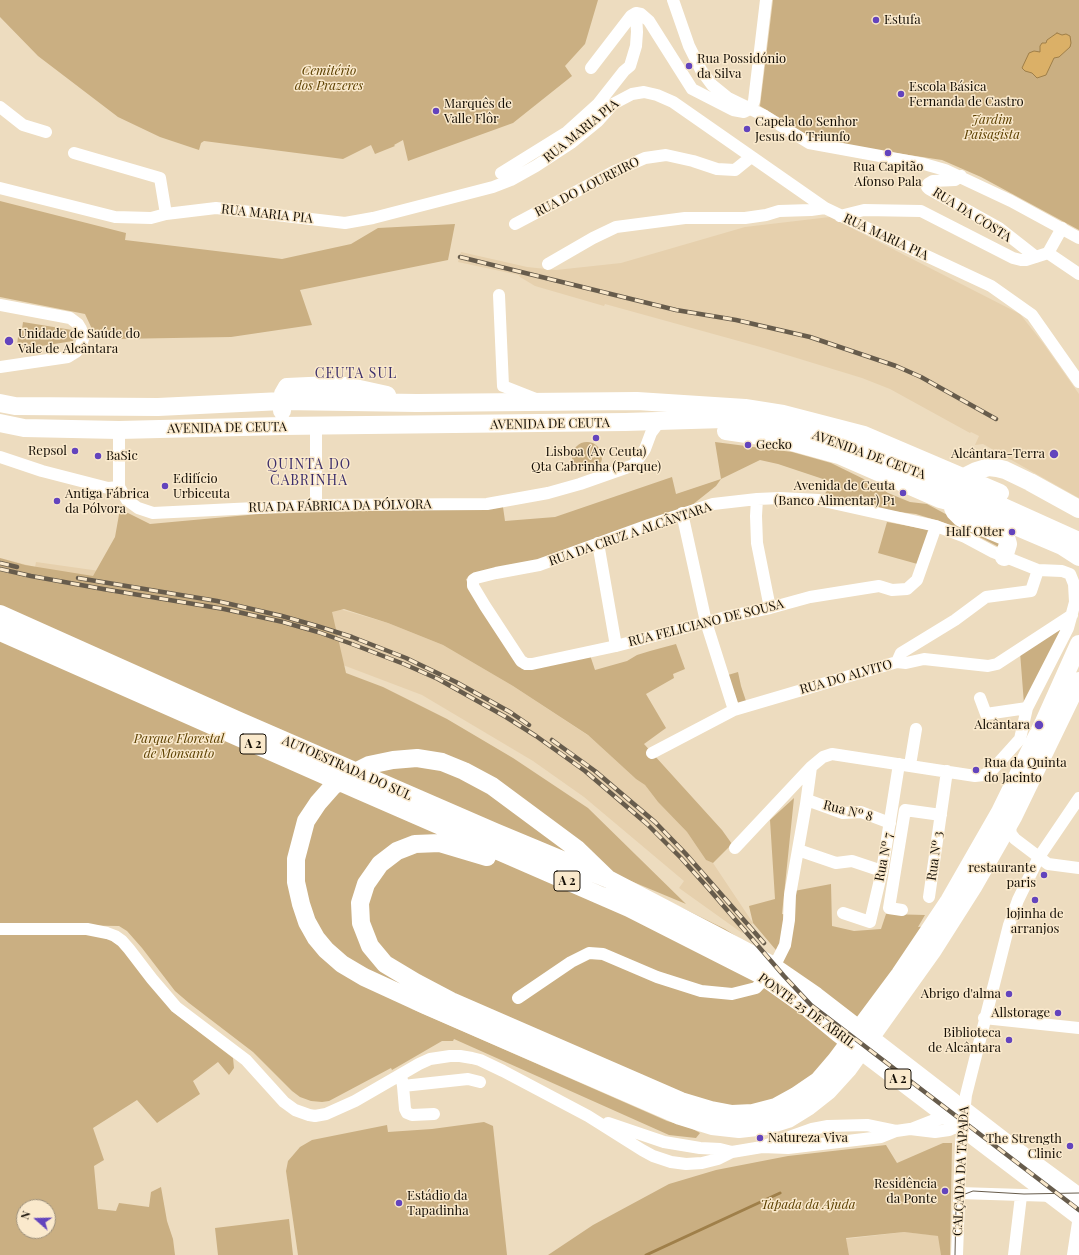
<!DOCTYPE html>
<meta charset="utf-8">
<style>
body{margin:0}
#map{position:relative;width:1079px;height:1255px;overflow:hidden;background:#eddcbf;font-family:"Playfair Display",serif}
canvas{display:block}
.north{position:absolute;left:16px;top:1199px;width:40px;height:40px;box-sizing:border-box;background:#fae9cc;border:1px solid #9e917c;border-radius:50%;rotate:290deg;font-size:11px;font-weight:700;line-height:16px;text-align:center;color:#130d04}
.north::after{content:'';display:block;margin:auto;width:14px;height:18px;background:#6344bd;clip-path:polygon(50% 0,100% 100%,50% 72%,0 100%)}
</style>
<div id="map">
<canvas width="1079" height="1255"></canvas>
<div class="north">N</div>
</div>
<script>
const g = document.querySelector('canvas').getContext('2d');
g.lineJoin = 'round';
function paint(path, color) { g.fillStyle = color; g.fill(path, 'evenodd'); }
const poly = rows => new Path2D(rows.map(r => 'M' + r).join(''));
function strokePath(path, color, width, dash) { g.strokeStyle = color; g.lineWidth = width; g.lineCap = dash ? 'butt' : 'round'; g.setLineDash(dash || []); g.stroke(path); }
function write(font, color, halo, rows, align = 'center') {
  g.font = font + ' "Playfair Display",serif'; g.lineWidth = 3; g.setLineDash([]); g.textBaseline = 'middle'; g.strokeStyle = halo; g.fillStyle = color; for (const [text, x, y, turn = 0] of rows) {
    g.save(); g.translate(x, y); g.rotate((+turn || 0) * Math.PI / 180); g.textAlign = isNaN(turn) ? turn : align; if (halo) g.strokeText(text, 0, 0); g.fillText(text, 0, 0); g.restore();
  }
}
paint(poly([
 [830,217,1020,314,1043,343,1079,394,1079,498,983,444,975,445,979,436,971,432,970,433,890,389,862,378,764,348,605,304,604,306,535,286,520,277,519,275,458,262,461,252,527,267,556,270,621,263,745,227],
 [0,558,35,567,36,562,312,601,388,623,443,645,513,686,589,736,636,779,645,785,658,802,687,832,706,860,713,863,753,923,742,933,679,888,684,881,584,797,533,761,422,695,306,651],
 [904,1232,950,1237,950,1255,849,1255,846,1239]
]), '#e6d0ad');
paint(poly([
 [0,0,598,0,585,44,565,66,572,76,513,123,408,161,403,140,394,145,395,146,375,154,371,145,343,159,204,141,201,143,199,150,160,137,118,117,38,56,0,17],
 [773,0,1079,0,1079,230,981,177,942,160,817,141,760,106],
 [0,201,126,233,125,240,282,259,351,244,378,228,455,224,448,260,300,290,312,325,231,337,115,339,92,329,85,314,0,297],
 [23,322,72,330,74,335,73,341,22,349,19,345,17,345,18,337,21,336],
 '572 457a15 15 0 1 1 30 0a15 15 0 1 1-30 0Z',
 [715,442,792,452,831,463,878,486,888,493,910,502,927,504,966,525,1000,542,999,546,997,546,964,529,916,514,874,509,825,495,829,481,778,464,760,460,721,479,716,486,682,513,543,563,491,569,466,579,467,582,482,607,522,669,590,655,595,670,627,661,637,655,650,651,676,644,685,669,673,674,674,678,646,694,666,728,644,744,722,830,732,844,713,863,706,860,687,832,658,802,645,785,636,779,588,735,513,686,443,645,388,623,344,609,332,612,346,673,383,687,447,719,513,758,588,808,686,904,626,879,632,883,725,929,778,963,781,956,753,923,749,906,775,899,770,820,794,798,782,914,788,915,789,892,831,884,832,926,854,931,881,929,886,914,925,915,918,927,941,925,859,1041,764,1119,410,1008,667,1121,691,1128,700,1133,696,1138,669,1135,454,1039,453,1041,442,1041,392,1070,391,1068,329,1101,322,1102,311,1101,300,1097,292,1091,253,1052,189,1003,175,991,142,948,127,931,119,926,58,925,78,933,105,936,125,950,173,1012,233,1058,234,1068,229,1075,218,1062,193,1081,200,1094,157,1123,137,1100,93,1128,104,1160,94,1166,98,1209,116,1211,119,1203,149,1207,151,1192,161,1187,167,1221,173,1239,175,1255,0,1255,0,558,25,565,93,576,115,537,120,509,150,524,259,514,503,507,505,521,555,517,672,477,676,494,721,479],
 [24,1207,48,1207,48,1231,24,1231],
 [887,522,930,530,921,565,878,553],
 [1067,621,1024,704,1020,652],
 [738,672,741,686,746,701,738,704,728,675],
 [484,1122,493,1126,507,1255,298,1255,286,1171,288,1161,300,1147,312,1140,387,1125,388,1132,432,1129],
 [943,1143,952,1143,950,1255,941,1255,938,1236,904,1232,846,1238,849,1255,548,1255,593,1225,669,1184,716,1170,788,1156,886,1145,897,1163],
 [289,1219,293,1255,218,1255,215,1228]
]), '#caaf82');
const water = poly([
 [1057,33,1062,35,1066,34,1070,36,1071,43,1070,47,1059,57,1054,58,1046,75,1037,78,1032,73,1025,71,1022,68,1029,53,1034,51,1040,52,1040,46,1042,43,1046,43,1047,40,1057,33]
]);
paint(water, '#dbb067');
strokePath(water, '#9f7f49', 1);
strokePath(poly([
 [646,1255,780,1193]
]), '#9f7f49', 3);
strokePath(poly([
 [673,0,689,46,701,70,712,85,728,98,765,116,809,143,924,164,945,170,1011,201,1079,238],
 [591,68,631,16,636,13],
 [0,107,23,125,46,132],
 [751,109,754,101,766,0],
 [74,153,160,178,166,214],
 [501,173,567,132,598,104,624,71,630,66,636,46,637,32,636,13,641,14,649,21,692,89,733,110,744,112,750,109],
 [961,176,955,180,933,181,928,184,927,187,929,189,999,228,1036,257],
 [0,188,115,217,151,218,166,214,216,208,345,223,373,218,493,187,511,180,536,166,571,143,598,121,613,104,632,94,644,92,657,95,673,102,825,208,886,237,991,286,1032,315,1079,382],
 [840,216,864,210,921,211,1013,258,1021,260,1026,260,1048,253,1062,228],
 [515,224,613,172,645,158,666,155,693,161,717,169,735,170,751,157],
 [1048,253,1079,274],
 [548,264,593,238,616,227,685,218,745,218,766,215,779,211,811,210,825,208],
 [499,295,503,386,536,399],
 [0,305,70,318,78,324,81,329,83,339,80,348,76,352,68,357,0,367],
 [316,426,316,505],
 [0,457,42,471,108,488,119,487,127,500,138,508,153,513,316,505,487,504,548,493,580,484,634,465,645,449,651,433,657,425,665,421],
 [119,487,119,430],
 [757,499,756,516,757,543,770,608],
 [682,513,706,622,734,710],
 [598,543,616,646],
 [897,662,901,653,955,620,986,597,1031,591,1038,570],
 [980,698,986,714,1027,708],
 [652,753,734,710,897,662,906,663,924,659,988,666,997,664,1072,615],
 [910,765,916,729],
 [807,800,843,813,861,812,890,823],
 [1012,821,1010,828,1011,834,1015,839,1048,864,1079,868],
 [735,848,811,767,823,757,832,754,975,776,984,775,993,769,1020,739,1027,708,1068,628,1075,602,1074,584,1070,574,1062,571,1038,570,993,552,965,537,936,526,819,500,780,498,757,499,713,504,649,525,539,565,496,573,476,578,473,580,473,586,485,606,521,661,526,664,532,664,616,646,726,617,770,608,810,597,879,586,892,590,907,589,917,580,936,526],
 [798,850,836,863,852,861,882,871],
 [929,897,947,771],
 [902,910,889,908,905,810,941,815],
 [843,913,870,922,882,871,899,764],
 [0,929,87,929,107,933,115,936,122,941,129,949,152,979,176,1007,246,1060,284,1102,295,1110,309,1115,315,1116,326,1114,355,1101,419,1064,430,1059,450,1056,460,1056,472,1058,480,1060,503,1071,588,1116,642,1150,653,1156,671,1162,686,1164,702,1163,718,1159,732,1152,762,1147,788,1148,881,1137,896,1131],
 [518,998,571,962,589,953,603,954,657,977,701,991,732,994,756,988,772,971,785,945,789,920,790,895,806,804,811,767],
 [984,1018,1079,1028],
 [401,1075,403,1086,468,1079,480,1082],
 [403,1086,405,1109,407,1113,412,1115,434,1114],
 [608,1123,664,1142,700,1148,720,1149,732,1152],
 [911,1129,934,1120,949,1117,952,1119],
 [767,1145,812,1129,828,1126,867,1125,896,1131,910,1129,935,1132,949,1130,962,1124],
 [959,1193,1054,1196],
 [957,1255,961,1143,966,1095,1009,925,1018,900,1039,857,1079,798],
 [1014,1255,1021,1196],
 [1073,1255,1079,1216]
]), '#fff', 12);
strokePath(poly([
 [0,403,15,406,158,407,282,401,417,403,637,401,745,408,783,414,864,435,1000,493],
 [282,411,282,401,283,394,287,387,331,385,346,386,387,395],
 [0,423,24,428,119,430,282,426,625,422,724,419,784,427,805,432,866,451,947,484,990,501,1079,541],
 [726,431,781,439,839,455,940,499,968,506,1062,546,1079,557],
 [1004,557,1008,544,1006,537,961,518,955,512,953,508,954,502,964,477,976,471,989,467,997,468,1005,470,1030,482,1079,509],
 [0,614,237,720,495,832,608,879,719,937,768,963,816,996,1018,1152,1079,1197],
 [0,632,358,790,629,908,761,975,809,1009,838,1033,1079,1216],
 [487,857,440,843,415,844,397,851,380,864,366,884,360,903,361,923,370,946,385,964,415,982,451,1001,681,1101,711,1110,732,1114,753,1113,776,1107,796,1096,818,1081,836,1060,900,974,949,901,1000,812,1044,722,1079,644],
 [608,879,577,849,492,786,464,771,442,762,417,758,393,760,369,765,349,775,333,786,318,803,306,821,296,859,296,882,301,904,307,922,316,938,326,950,342,964,364,977,425,1005,680,1116,712,1126,739,1129,766,1126,788,1119,809,1106,828,1091,848,1069,933,950,973,887,1013,817,1079,681]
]), '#fff', 18);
strokePath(poly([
 [955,1255,956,1207,959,1199,965,1194,973,1191,1024,1194,1079,1193]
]), '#675c4c', 1);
const rail = poly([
 [460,257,676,310,736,320,810,337,896,366,921,377,996,419],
 [0,563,17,567],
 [0,569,31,576,103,589,224,609,283,622,318,632,352,644,404,664,438,679,506,717,536,736,585,771,647,824,681,858,708,888,784,976,811,1005,1079,1210],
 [78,578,217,601,282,616,317,626,352,637,406,658,456,682,510,712,529,725],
 [552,740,595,771,655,822,685,853,764,943]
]);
strokePath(rail, '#675c4c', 4.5);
strokePath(rail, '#fae9cc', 3, [9]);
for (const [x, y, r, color] of [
 [876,20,4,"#6344bd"],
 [689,66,4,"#6344bd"],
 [901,94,4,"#6344bd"],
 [436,111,4,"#6344bd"],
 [747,129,4,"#6344bd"],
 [888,153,4,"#6344bd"],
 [9,341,5,"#6344bd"],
 [596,438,4,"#6344bd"],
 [748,445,4,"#6344bd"],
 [75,451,4,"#6344bd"],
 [1054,454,5,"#6344bd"],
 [98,456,4,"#6344bd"],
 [165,486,4,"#6344bd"],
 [903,493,4,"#6344bd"],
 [57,501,4,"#6344bd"],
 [1012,532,4,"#6344bd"],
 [1039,725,5,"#6344bd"],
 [976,770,4,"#6344bd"],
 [1044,875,4,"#6344bd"],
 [1035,900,4,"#6344bd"],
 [1009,994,4,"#6344bd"],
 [1058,1013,4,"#6344bd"],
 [1009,1040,4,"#6344bd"],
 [760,1138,4,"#6344bd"],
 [1070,1146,4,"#6344bd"],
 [945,1191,4,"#6344bd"],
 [399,1203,4,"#6344bd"]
]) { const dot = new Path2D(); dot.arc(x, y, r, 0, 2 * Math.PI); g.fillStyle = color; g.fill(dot); strokePath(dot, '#fae9cc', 1.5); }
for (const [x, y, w] of [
 [253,744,26],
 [567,881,26],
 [898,1079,26]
]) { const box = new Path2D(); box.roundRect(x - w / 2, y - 10, w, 20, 3); g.fillStyle = '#fae9cc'; g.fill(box); strokePath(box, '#130d04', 1); }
write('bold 12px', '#130d04', null, [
 ["A 2",253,744],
 ["A 2",567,881],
 ["A 2",898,1079]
]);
write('13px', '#130d04', '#fae9cc', [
 ["Estufa",884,20],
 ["Rua Possidónio",697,59],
 ["da Silva",697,74],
 ["Escola Básica",909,87],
 ["Fernanda de Castro",909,102],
 ["Marquês de",444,104],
 ["Valle Flôr",444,119],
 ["Capela do Senhor",755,122],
 ["Jesus do Triunfo",755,137],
 ["Rua Capitão",888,167,"center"],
 ["Afonso Pala",888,182,"center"],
 ["Unidade de Saúde do",18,334],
 ["Vale de Alcântara",18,349],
 ["Gecko",756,445],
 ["Repsol",67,451,"right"],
 ["Lisboa (Av Ceuta)",596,452,"center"],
 ["Qta Cabrinha (Parque)",596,467,"center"],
 ["Alcântara-Terra",1045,454,"right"],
 ["BaSic",106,456],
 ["Edifício",173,479],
 ["Urbiceuta",173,494],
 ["Avenida de Ceuta",895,486,"right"],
 ["(Banco Alimentar) P1",895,501,"right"],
 ["Antiga Fábrica",65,494],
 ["da Pólvora",65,509],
 ["Half Otter",1004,532,"right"],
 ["Alcântara",1030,725,"right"],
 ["Rua da Quinta",984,763],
 ["do Jacinto",984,778],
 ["restaurante",1036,868,"right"],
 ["paris",1036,883,"right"],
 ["lojinha de",1035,914,"center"],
 ["arranjos",1035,929,"center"],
 ["Abrigo d'alma",1001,994,"right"],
 ["Allstorage",1050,1013,"right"],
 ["Biblioteca",1001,1033,"right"],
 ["de Alcântara",1001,1048,"right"],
 ["Natureza Viva",768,1138],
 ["The Strength",1062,1139,"right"],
 ["Clinic",1062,1154,"right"],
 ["Residência",937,1184,"right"],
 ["da Ponte",937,1199,"right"],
 ["Estádio da",407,1196],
 ["Tapadinha",407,1211]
], 'left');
write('italic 13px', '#5c4001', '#fae9cc', [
 ["Cemitério",329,71],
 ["dos Prazeres",329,86],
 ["Jardim",992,120],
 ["Paisagista",992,135],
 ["Parque Florestal",179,739],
 ["de Monsanto",179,754],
 ["Tapada da Ajuda",808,1205]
]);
write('13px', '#130d04', '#fae9cc', [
 ["RUA MARIA PIA",581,131,-39],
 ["RUA DO LOUREIRO",587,187,-27],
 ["RUA MARIA PIA",267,214,6],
 ["RUA DA COSTA",972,215,32],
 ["RUA MARIA PIA",886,237,25],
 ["AVENIDA DE CEUTA",550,424,-1],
 ["AVENIDA DE CEUTA",227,428,-1],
 ["AVENIDA DE CEUTA",869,455,20],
 ["RUA DA FÁBRICA DA PÓLVORA",340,506,-1],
 ["RUA DA CRUZ A ALCÂNTARA",630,534,-19],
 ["RUA FELICIANO DE SOUSA",706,623,-14],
 ["RUA DO ALVITO",846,677,-16],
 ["AUTOESTRADA DO SUL",347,768,24],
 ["Rua Nº 8",848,811,14],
 ["Rua Nº 3",935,856,-82],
 ["Rua Nº 7",884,857,-79],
 ["PONTE 25 DE ABRIL",807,1011,36],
 ["CALÇADA DA TAPADA",961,1171,-87]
]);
g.letterSpacing = '1px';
write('14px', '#3c2f6b', '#fae9cc', [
 ["CEUTA SUL",356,374],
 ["QUINTA DO",309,465],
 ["CABRINHA",309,481]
]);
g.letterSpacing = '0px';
</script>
